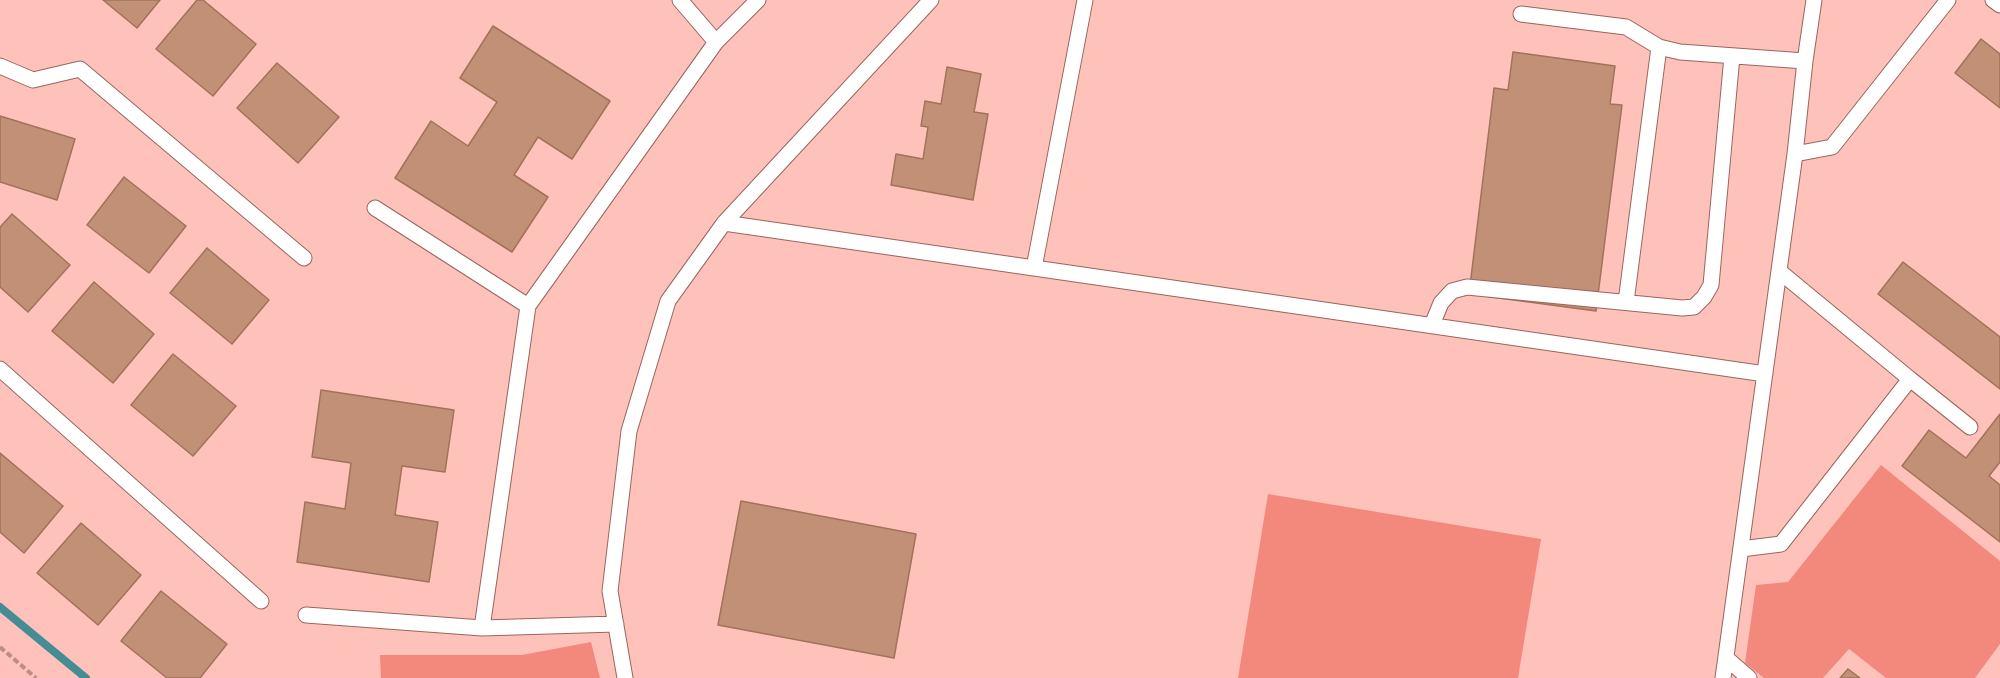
<!DOCTYPE html>
<style>
body{margin:0}
canvas{display:block;background:#fec2ba}
</style>
<canvas width="2000" height="678"></canvas>
<script>
const g = document.querySelector('canvas').getContext('2d');
g.lineJoin = 'round';
function paint(path, color) { g.fillStyle = color; g.fill(path, 'evenodd'); }
const poly = rows => new Path2D(rows.map(r => 'M' + r).join(''));
function strokePath(path, color, width, dash) { g.strokeStyle = color; g.lineWidth = width; g.lineCap = dash ? 'butt' : 'round'; g.setLineDash(dash || []); g.stroke(path); }
paint(poly([
 [1881,465,2000,561,2000,644,1975,678,1886,678,1849,649,1823,678,1764,678,1745,663,1756,585,1788,582],
 [1268,494,1541,539,1518,678,1238,678],
 [591,642,600,678,381,678,380,655,522,655]
]), '#f3897d');
strokePath(poly([
 [0,607,86,678]
]), '#468c95', 8);
const building = poly([
 [103,0,160,0,137,28,103,0],
 [197,0,203,0,256,44,213,96,156,49,197,0],
 [493,26,610,101,572,159,538,137,514,175,548,197,512,252,395,178,431,121,468,146,497,102,460,78,493,26],
 [1981,39,2000,54,2000,108,1955,73,1981,39],
 [1513,52,1615,66,1610,104,1622,105,1596,311,1469,294,1494,88,1508,90,1513,52],
 [277,63,339,117,298,163,237,108,277,63],
 [947,67,981,74,974,112,988,114,973,200,891,185,896,154,923,159,928,127,921,126,925,101,941,104,947,67],
 [0,116,75,139,57,200,0,182,0,116],
 [124,177,186,226,149,273,87,225,124,177],
 [12,214,70,265,28,312,0,287,0,227,12,214],
 [207,248,269,300,232,344,170,293,207,248],
 [1903,262,2000,337,2000,389,1878,294,1903,262],
 [94,282,154,334,113,383,52,331,94,282],
 [173,354,236,406,193,456,131,405,173,354],
 [321,390,454,410,445,472,402,466,395,515,438,522,429,582,297,562,305,502,345,509,351,463,312,457,321,390],
 [2000,414,2000,462,1989,476,2000,485,2000,542,1902,466,1929,430,1966,458,2000,414],
 [0,453,63,506,24,553,0,532,0,453],
 [741,501,916,534,894,658,718,625,741,501],
 [81,523,141,575,98,625,37,573,81,523],
 [161,591,227,644,200,678,167,678,121,641,161,591],
 [1848,669,1860,678,1840,678,1848,669]
]);
paint(building, '#c29077');
strokePath(building, '#a2725a', 1.5);
const lane = poly([
 [680,0,716,42],
 [1993,0,2000,5],
 [1521,14,1626,27,1659,47,1680,52,1805,61],
 [0,66,33,80,80,69,304,258],
 [1795,154,1832,147,1948,0],
 [375,208,528,306],
 [724,223,1765,374],
 [1034,268,1085,0],
 [1626,302,1659,47],
 [1432,325,1441,303,1452,291,1467,287,1682,308,1694,307,1704,297,1711,285,1732,56],
 [0,369,261,601],
 [1910,379,1970,427],
 [1741,549,1781,544,1910,379,1779,271],
 [306,615,482,628],
 [616,624,482,628,528,306,716,42,758,0],
 [1726,658,1749,678],
 [625,678,610,591,629,431,668,301,724,223,931,0],
 [1723,678,1795,154,1805,61,1814,0]
]);
strokePath(lane, '#9a655e', 17);
strokePath(poly([
 [0,647,36,678]
]), '#bd8d87', 4, [6, 3]);
strokePath(lane, '#fff', 15);
</script>
